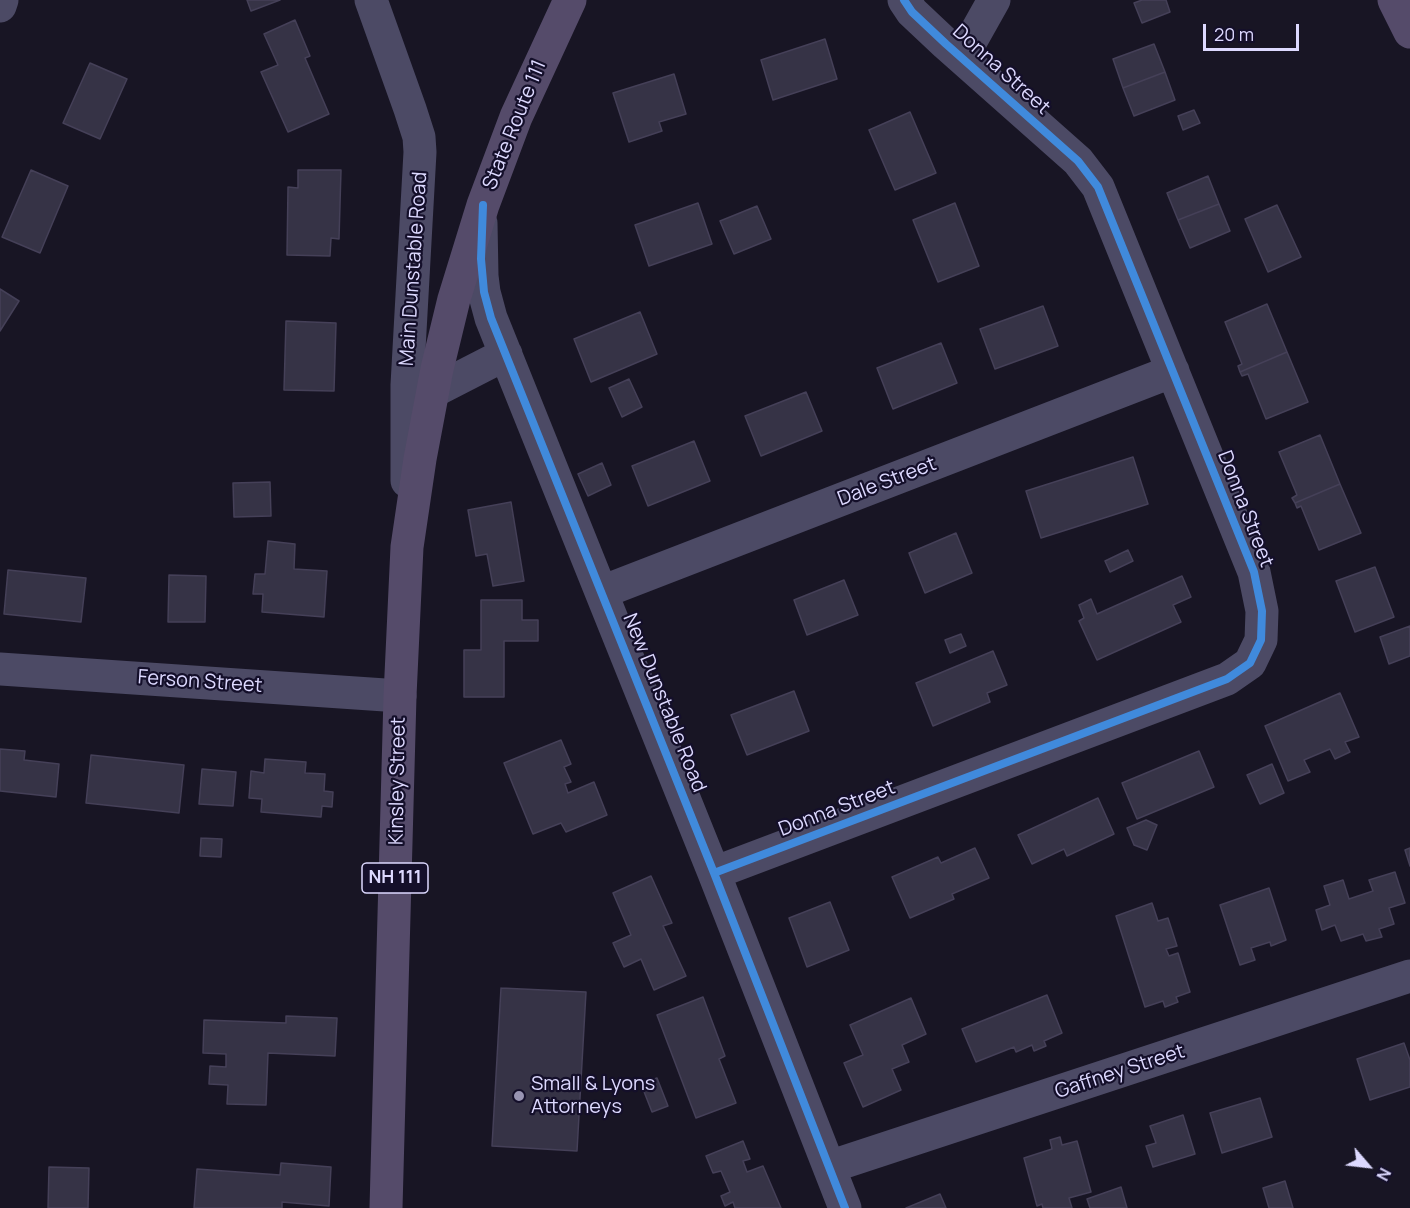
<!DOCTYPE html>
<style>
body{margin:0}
#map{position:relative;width:1410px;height:1208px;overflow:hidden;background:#181524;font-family:Manrope,sans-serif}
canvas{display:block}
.north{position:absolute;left:1338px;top:1136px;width:60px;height:60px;-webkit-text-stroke:4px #140f2a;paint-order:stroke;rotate:118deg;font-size:16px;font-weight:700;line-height:24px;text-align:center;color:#ddd9ff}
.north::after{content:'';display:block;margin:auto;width:21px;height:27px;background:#ddd9ff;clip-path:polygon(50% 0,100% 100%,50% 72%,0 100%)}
.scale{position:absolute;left:1203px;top:24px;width:96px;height:27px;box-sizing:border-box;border:3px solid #ddd9ff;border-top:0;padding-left:8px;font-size:18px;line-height:21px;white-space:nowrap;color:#ddd9ff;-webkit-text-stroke:4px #140f2a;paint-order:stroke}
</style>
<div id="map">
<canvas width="1410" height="1208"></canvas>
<div class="north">N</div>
<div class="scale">20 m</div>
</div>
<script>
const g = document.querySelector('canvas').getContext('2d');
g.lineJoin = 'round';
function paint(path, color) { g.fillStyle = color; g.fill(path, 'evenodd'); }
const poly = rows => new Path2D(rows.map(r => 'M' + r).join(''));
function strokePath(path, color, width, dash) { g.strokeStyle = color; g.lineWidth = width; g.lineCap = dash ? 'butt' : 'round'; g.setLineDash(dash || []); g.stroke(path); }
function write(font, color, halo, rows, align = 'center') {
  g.font = font + ' Manrope,sans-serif'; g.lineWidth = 4.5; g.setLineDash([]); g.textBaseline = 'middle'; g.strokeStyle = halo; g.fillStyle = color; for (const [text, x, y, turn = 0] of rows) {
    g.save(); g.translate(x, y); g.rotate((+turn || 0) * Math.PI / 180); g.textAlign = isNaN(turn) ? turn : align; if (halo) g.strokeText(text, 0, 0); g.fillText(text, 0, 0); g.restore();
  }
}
const building = poly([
 [247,0,280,0,251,11,247,0],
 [1142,0,1166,0,1170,12,1142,23,1134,3,1142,0],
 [295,20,310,56,305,58,329,114,288,132,261,72,278,65,264,34,295,20],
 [825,39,837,79,773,100,761,60,825,39],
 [1154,44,1165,72,1123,88,1113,59,1154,44],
 [90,63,127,79,100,139,63,123,90,63],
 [1165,72,1175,100,1134,116,1123,88,1165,72],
 [674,74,686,114,659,122,662,131,629,142,613,93,674,74],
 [1194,110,1200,123,1183,130,1178,116,1194,110],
 [910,112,936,173,895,190,869,130,910,112],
 [31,170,68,186,40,253,2,237,31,170],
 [298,170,341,170,339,239,331,238,330,256,287,255,288,187,298,188,298,170],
 [1208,176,1219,204,1178,220,1167,193,1208,176],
 [698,203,712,244,649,266,635,225,698,203],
 [955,203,979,266,938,282,913,220,955,203],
 [1219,204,1230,231,1190,248,1178,220,1219,204],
 [1277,205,1301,257,1268,272,1245,219,1277,205],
 [757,206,771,239,734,254,720,221,757,206],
 [0,289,19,301,0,331,0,289],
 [1267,304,1287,352,1240,372,1238,366,1242,364,1225,322,1267,304],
 [1043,306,1058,346,995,369,980,329,1043,306],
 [640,312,657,354,591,382,574,339,640,312],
 [286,321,336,323,334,391,284,390,286,321],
 [941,343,957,383,893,409,877,368,941,343],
 [1287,352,1308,402,1266,419,1248,374,1242,376,1240,372,1287,352],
 [629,379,642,407,622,417,609,388,629,379],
 [806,392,822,431,761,456,745,416,806,392],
 [1320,435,1340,484,1295,503,1292,498,1297,495,1279,452,1320,435],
 [694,441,710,481,648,506,632,466,694,441],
 [1133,457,1148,504,1041,538,1026,491,1133,457],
 [602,463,611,485,588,496,578,474,602,463],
 [270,482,271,516,234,517,233,483,270,482],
 [1340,484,1361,533,1319,550,1301,506,1297,508,1295,503,1340,484],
 [511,502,524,581,493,586,487,554,476,556,468,510,511,502],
 [956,533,972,573,925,593,909,553,956,533],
 [268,541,295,544,294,569,327,571,324,617,262,612,263,594,253,594,255,574,265,574,268,541],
 [1128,550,1133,561,1110,572,1105,561,1128,550],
 [1375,567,1394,617,1355,632,1336,581,1375,567],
 [8,570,86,578,81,622,4,614,8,570],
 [169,575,206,576,205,622,168,622,169,575],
 [1182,576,1191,597,1173,605,1181,622,1097,660,1079,621,1084,618,1079,605,1091,599,1097,614,1182,576],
 [844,580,858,615,807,635,794,600,844,580],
 [481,600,522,600,522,620,538,620,538,641,504,641,504,697,464,697,464,650,481,650,481,600],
 [1410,626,1410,656,1389,664,1380,637,1410,626],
 [961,634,966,646,950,653,945,640,961,634],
 [993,651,1007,685,987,693,990,702,933,726,916,683,993,651],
 [794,691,809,731,747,755,731,715,794,691],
 [1340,693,1359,737,1345,742,1350,752,1335,759,1330,749,1304,760,1310,772,1288,781,1265,726,1340,693],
 [561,740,571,764,564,767,571,782,565,784,568,793,594,782,607,815,566,832,561,823,533,834,504,763,561,740],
 [0,749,25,751,24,760,59,764,56,797,0,791,0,749],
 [1199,751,1214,787,1137,819,1122,783,1199,751],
 [91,755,184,765,179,813,86,803,91,755],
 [265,759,306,762,305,773,325,774,324,791,333,792,332,807,322,806,321,817,261,812,262,799,249,798,251,771,264,773,265,759],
 [1272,764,1284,793,1260,804,1247,775,1272,764],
 [202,769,236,772,233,806,199,804,202,769],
 [1098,798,1114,834,1067,856,1064,849,1032,864,1018,835,1098,798],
 [1146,820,1157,825,1147,850,1134,845,1127,828,1146,820],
 [201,838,222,839,221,857,200,856,201,838],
 [975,848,989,878,952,894,954,899,910,918,892,877,938,857,941,863,975,848],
 [1410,848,1410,866,1405,850,1410,848],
 [1395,872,1405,903,1389,908,1394,924,1379,929,1382,937,1366,941,1363,934,1341,941,1335,925,1322,930,1316,910,1330,905,1324,886,1343,880,1349,899,1373,891,1369,880,1395,872],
 [651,876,672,923,663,926,686,976,654,990,641,959,624,967,613,943,631,935,613,893,651,876],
 [1269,888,1286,940,1271,946,1270,942,1251,948,1255,960,1240,965,1220,905,1269,888],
 [830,902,849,950,807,967,789,918,830,902],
 [1152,903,1158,921,1168,918,1177,946,1166,949,1169,956,1178,953,1190,992,1176,997,1178,1002,1165,1007,1163,1001,1145,1007,1116,916,1152,903],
 [501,988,586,992,577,1151,492,1146,501,988],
 [1047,995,1062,1033,1044,1041,1046,1046,1034,1051,1032,1045,1016,1052,1014,1047,976,1062,962,1029,1047,995],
 [703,997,725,1056,719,1059,736,1103,696,1118,657,1015,703,997],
 [911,998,926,1034,902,1045,909,1062,892,1069,901,1090,863,1107,844,1063,863,1055,850,1025,911,998],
 [286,1016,337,1018,335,1056,268,1053,266,1105,227,1104,228,1085,209,1084,210,1066,226,1067,226,1054,203,1053,204,1020,286,1023,286,1016],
 [1404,1043,1410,1060,1410,1087,1370,1100,1357,1059,1404,1043],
 [657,1078,668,1106,652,1112,641,1084,657,1078],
 [1260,1098,1272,1137,1222,1153,1210,1113,1260,1098],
 [1183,1115,1195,1154,1153,1167,1146,1146,1156,1143,1150,1126,1183,1115],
 [1060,1137,1062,1145,1077,1141,1091,1192,1069,1198,1072,1208,1043,1208,1042,1204,1037,1206,1024,1158,1052,1149,1050,1140,1060,1137],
 [743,1141,750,1159,743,1161,747,1172,763,1166,781,1208,735,1208,733,1202,725,1206,721,1196,730,1192,721,1171,713,1173,706,1156,743,1141],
 [281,1163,331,1167,329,1206,282,1202,282,1208,194,1208,197,1169,280,1175,281,1163],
 [49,1167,89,1168,88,1208,48,1208,49,1167],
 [1285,1181,1293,1208,1269,1208,1263,1188,1285,1181],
 [1121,1187,1127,1208,1090,1208,1087,1199,1121,1187],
 [940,1194,946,1208,906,1208,940,1194]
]);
paint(building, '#363346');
strokePath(building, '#454058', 1.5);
strokePath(poly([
 [371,0,410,109,419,137,420,152,407,385,407,481],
 [0,6,2,0],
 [962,57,994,0],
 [481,223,482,276,484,292,491,318,714,873,845,1208],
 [432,392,506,354],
 [602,592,1173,371],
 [0,669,400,696],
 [714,873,1227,679,1250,663,1261,640,1262,611,1254,572,1098,187,1078,161,946,44,912,12,904,0],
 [829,1167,1410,976]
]), '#4c4a65', 33);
strokePath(poly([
 [1394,0,1410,32],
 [386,1208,400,696,407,547,420,459,437,369,454,299,483,205,516,117,570,0]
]), '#554b6a', 33);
strokePath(poly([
 [483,205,481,259,484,292,491,318,714,873,845,1208],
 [714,873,1227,679,1250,663,1261,640,1262,611,1254,572,1098,187,1078,161,946,44,912,12,904,0]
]), '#408adc', 8);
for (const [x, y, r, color] of [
 [519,1096,6,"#9894b2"]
]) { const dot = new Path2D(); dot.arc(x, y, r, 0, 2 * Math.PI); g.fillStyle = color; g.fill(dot); strokePath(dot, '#140f2a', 2); }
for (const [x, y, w] of [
 [395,878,66]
]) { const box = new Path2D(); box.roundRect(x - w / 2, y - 15, w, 30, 4.5); g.fillStyle = '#140f2a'; g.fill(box); strokePath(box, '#ddd9ff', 1.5); }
write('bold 18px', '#ddd9ff', null, [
 ["NH 111",395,878]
]);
write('20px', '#ddd9ff', '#140f2a', [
 ["Donna Street",1001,70,42],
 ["State Route 111",515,125,-68],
 ["Main Dunstable Road",414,269,-86],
 ["Dale Street",887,482,-21],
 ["Donna Street",1245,509,69],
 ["Ferson Street",200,682,4],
 ["New Dunstable Road",664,703,68],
 ["Kinsley Street",398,781,-89],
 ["Donna Street",837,809,-21],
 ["Gaffney Street",1120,1072,-18]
]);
write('20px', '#ddd9ff', '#140f2a', [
 ["Small & Lyons",531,1084],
 ["Attorneys",531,1107]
], 'left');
</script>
